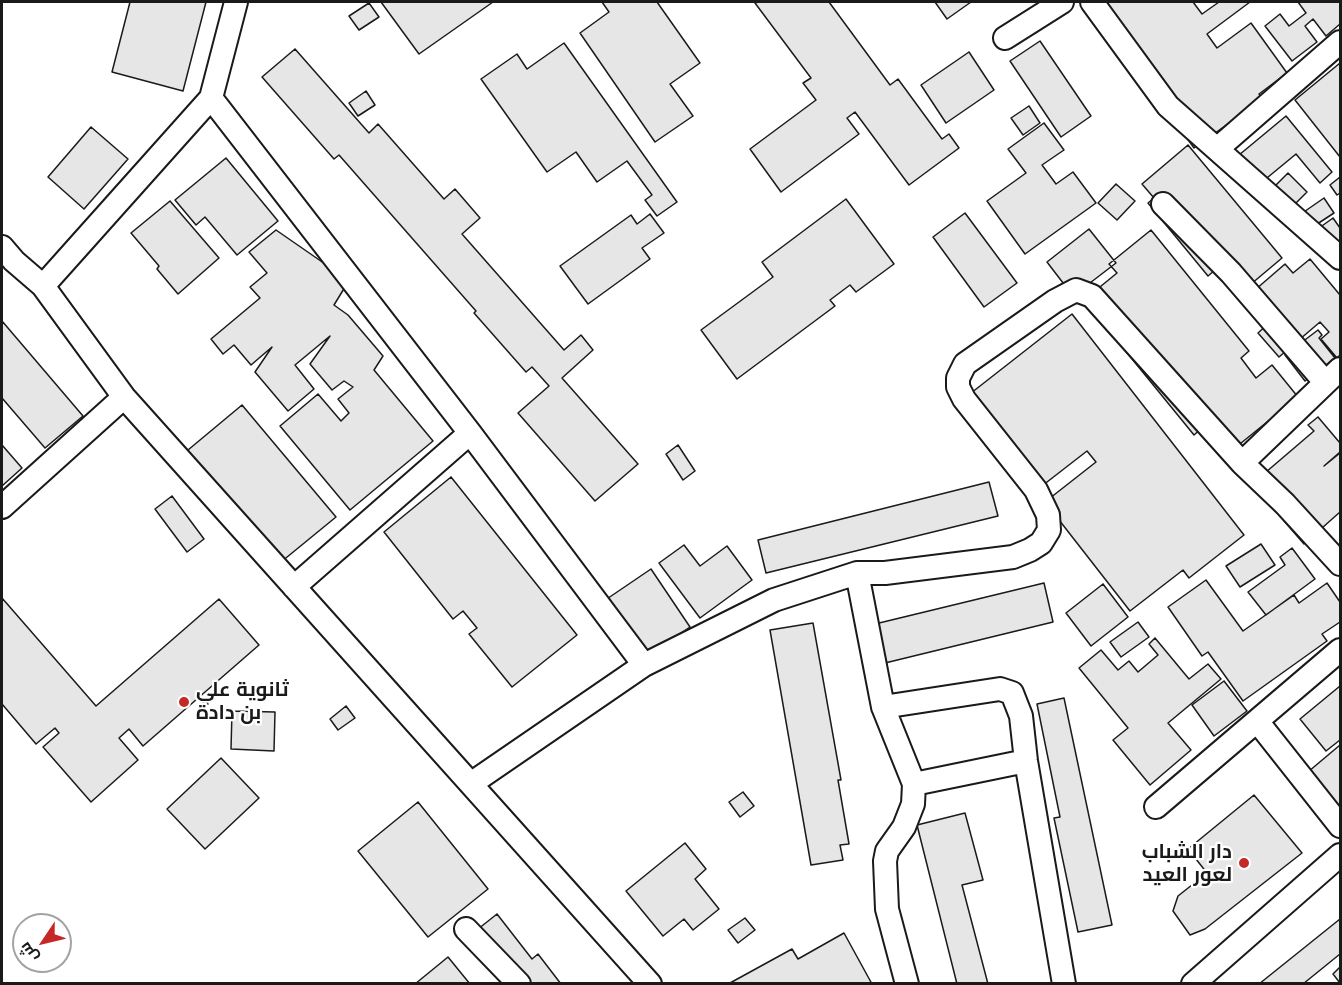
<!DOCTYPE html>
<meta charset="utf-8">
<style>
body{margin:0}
#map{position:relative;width:1342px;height:985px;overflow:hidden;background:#fff;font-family:"Work Sans",Cairo,sans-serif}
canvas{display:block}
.frame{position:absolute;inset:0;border:3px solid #1a1a1a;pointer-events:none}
.north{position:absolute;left:12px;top:913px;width:60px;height:60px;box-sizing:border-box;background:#fff;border:2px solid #a3a3a3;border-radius:50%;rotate:235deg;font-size:16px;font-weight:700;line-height:24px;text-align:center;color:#1a1a1a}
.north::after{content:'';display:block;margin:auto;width:21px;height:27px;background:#c62828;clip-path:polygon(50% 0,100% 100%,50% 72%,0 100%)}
</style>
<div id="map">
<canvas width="1342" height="985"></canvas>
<div class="frame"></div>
<div class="north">ش</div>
</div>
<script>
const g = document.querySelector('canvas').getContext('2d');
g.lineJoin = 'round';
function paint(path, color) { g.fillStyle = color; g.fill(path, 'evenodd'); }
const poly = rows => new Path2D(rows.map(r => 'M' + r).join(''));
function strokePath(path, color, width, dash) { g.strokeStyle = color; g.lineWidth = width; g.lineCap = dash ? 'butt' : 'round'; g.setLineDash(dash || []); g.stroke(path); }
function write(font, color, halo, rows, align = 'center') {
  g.font = font + ' "Work Sans",Cairo,sans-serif'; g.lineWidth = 4.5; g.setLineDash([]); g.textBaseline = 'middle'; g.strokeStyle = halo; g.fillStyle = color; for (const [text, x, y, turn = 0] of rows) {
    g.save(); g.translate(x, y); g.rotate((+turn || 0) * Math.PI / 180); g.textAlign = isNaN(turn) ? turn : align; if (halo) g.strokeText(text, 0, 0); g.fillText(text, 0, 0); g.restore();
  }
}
const building = poly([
 [130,2,206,2,183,91,112,72,130,2],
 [381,2,493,2,419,54,381,2],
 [602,2,657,2,700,63,670,84,693,116,655,142,580,33,609,12,602,2],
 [758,2,829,2,890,85,898,79,942,139,949,134,959,148,909,185,855,112,847,118,859,134,781,192,750,149,816,100,803,83,811,78,755,3,758,2],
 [935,2,971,2,947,19,935,2],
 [1099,2,1193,2,1202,14,1219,2,1250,2,1207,34,1217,48,1251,23,1287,73,1259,94,1263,99,1194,148,1162,103,1155,108,1130,73,1131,72,1099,2],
 [1298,2,1340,2,1340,24,1326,36,1313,19,1305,26,1317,42,1292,61,1265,26,1280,14,1289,26,1306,13,1298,2],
 [369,3,379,17,359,30,349,16,369,3],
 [1040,41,1091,116,1061,137,1010,61,1040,41],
 [564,43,677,202,657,216,645,200,652,195,627,161,597,182,576,152,547,172,481,79,517,54,527,69,564,43],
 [295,49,369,133,378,124,444,199,455,189,480,218,462,234,564,350,581,335,593,350,562,378,638,464,595,501,518,413,549,386,532,367,526,372,474,313,476,311,339,155,334,159,262,77,295,49],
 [969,52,994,90,946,123,921,85,969,52],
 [1340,63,1340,157,1295,100,1340,63],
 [366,91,375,105,358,116,349,103,366,91],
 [1029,106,1040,123,1023,135,1011,118,1029,106],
 [1286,116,1332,172,1320,183,1296,154,1256,187,1233,160,1286,116],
 [1044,123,1064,150,1042,165,1056,184,1073,172,1096,203,1025,254,987,201,1026,173,1008,149,1044,123],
 [91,127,128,159,84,209,48,177,91,127],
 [1188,145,1282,258,1244,290,1222,264,1208,276,1148,203,1154,198,1142,184,1188,145],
 [226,158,278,221,237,255,205,217,196,225,175,200,226,158],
 [1288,173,1307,192,1288,211,1269,192,1288,173],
 [1340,177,1340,193,1337,195,1330,185,1340,177],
 [1116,184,1135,201,1117,220,1098,203,1116,184],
 [1324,198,1334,213,1308,230,1298,216,1324,198],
 [846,199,894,264,856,292,850,285,830,300,835,306,737,379,701,330,773,277,762,262,846,199],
 [170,201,219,258,178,294,157,269,159,266,131,233,170,201],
 [965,213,1017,283,984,307,933,237,965,213],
 [650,214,664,233,642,248,650,259,588,304,560,266,631,215,637,224,650,214],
 [1333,218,1340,228,1340,254,1312,233,1333,218],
 [1089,229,1116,263,1073,296,1047,262,1089,229],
 [276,230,328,266,345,287,334,305,348,315,383,356,374,370,433,441,350,510,280,426,318,394,341,421,349,413,338,399,353,387,344,381,332,390,310,364,330,336,295,365,314,389,288,411,255,372,272,347,251,365,234,345,223,354,211,339,260,298,250,287,267,273,249,252,276,230],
 [1151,230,1249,351,1241,358,1256,378,1272,365,1298,397,1225,456,1202,428,1194,435,1084,300,1117,273,1109,264,1151,230],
 [1310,259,1340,295,1340,355,1337,358,1321,339,1329,332,1320,322,1279,357,1258,333,1270,322,1248,296,1285,264,1293,273,1310,259],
 [1072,314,1244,535,1189,578,1183,570,1130,611,1045,502,1096,462,1087,451,1029,496,957,404,1072,314],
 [2,321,83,416,45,448,2,398,2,321],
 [1318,330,1322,335,1319,338,1335,358,1305,381,1285,355,1318,330],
 [242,405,336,517,281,562,182,455,242,405],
 [1318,417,1340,443,1340,452,1324,466,1340,453,1340,512,1304,544,1252,484,1314,431,1308,425,1318,417],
 [2,445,22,468,2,486,2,445],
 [678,445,695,471,683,480,666,454,678,445],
 [451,477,577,635,512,687,469,634,477,628,463,611,453,619,384,532,451,477],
 [989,482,998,516,766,573,758,540,989,482],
 [172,496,204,539,187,552,155,509,172,496],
 [1261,544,1275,565,1240,587,1226,566,1261,544],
 [684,545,700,566,727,546,752,580,700,618,659,563,684,545],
 [1292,548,1315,579,1266,615,1248,592,1285,565,1280,557,1292,548],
 [651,569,690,627,634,665,595,607,651,569],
 [1206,580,1243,631,1294,595,1299,603,1327,583,1340,602,1340,622,1322,634,1327,641,1243,701,1208,652,1202,656,1168,607,1206,580],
 [1044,583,1053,622,885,663,875,624,1044,583],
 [1103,584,1128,617,1091,646,1066,613,1103,584],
 [2,598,96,706,219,599,259,645,143,746,129,729,119,738,138,760,91,802,43,747,59,733,55,728,36,744,2,704,2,598],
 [1138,622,1149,637,1121,657,1110,642,1138,622],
 [813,623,841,780,838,780,849,844,840,845,843,860,811,865,770,630,813,623],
 [1155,638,1189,679,1208,664,1221,679,1168,723,1191,750,1150,785,1113,740,1128,728,1079,668,1101,650,1118,670,1129,661,1138,672,1158,655,1149,644,1155,638],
 [1224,681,1247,711,1214,736,1192,705,1224,681],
 [1340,686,1340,740,1326,751,1300,719,1340,686],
 [1064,698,1112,925,1078,932,1054,818,1060,817,1037,704,1064,698],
 [346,706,355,718,338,730,330,719,346,706],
 [232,711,275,712,274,751,231,749,232,711],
 [1340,745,1340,817,1302,777,1340,745],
 [221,758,259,798,205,849,167,809,221,758],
 [743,792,754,806,740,817,729,802,743,792],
 [1254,795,1302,853,1205,929,1190,935,1173,911,1178,896,1207,873,1188,849,1254,795],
 [418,802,488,889,428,937,358,851,418,802],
 [965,813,983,880,962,885,988,984,957,984,917,825,965,813],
 [685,843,706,869,695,879,719,909,693,930,684,919,663,936,626,891,685,843],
 [497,914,532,959,538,954,561,984,505,984,468,937,497,914],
 [745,918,755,930,738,943,728,930,745,918],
 [1340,919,1340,954,1303,984,1259,984,1340,919],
 [844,933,872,984,730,983,792,949,798,959,844,933],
 [448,957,470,984,415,984,448,957],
 [1340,967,1340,983,1333,974,1340,967]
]);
paint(building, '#e6e6e6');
strokePath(building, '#1a1a1a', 1.5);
const minor = poly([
 [1092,2,1168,106,1340,258],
 [1005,38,1062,2],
 [211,98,470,433,644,665],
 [1217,149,1340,42],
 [1163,204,1231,273,1325,382],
 [2,247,14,261,43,286,124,397,650,984],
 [43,286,211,98,236,2],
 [1242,463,1340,369],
 [2,507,124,397],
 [294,587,470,433],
 [883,707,1000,689,1012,693,1021,716,1026,761,1064,984],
 [1257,721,1340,826],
 [1026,761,914,784,883,707,857,573,885,573,1013,557,1030,550,1041,543,1049,530,1048,515,1036,490,964,399,958,387,958,378,965,364,1055,301,1076,290,1092,296,1242,463,1285,504,1340,564],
 [472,783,644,665,774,600,857,573],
 [1156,807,1340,650],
 [466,929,519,984],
 [907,984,887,909,885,861,887,851,904,827,913,804,914,784],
 [1193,984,1340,855]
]);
strokePath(minor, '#1a1a1a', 26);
strokePath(minor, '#fff', 22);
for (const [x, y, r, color] of [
 [184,702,6,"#c62828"],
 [1244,863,6,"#c62828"]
]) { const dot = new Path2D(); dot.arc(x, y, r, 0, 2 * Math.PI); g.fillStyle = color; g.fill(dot); strokePath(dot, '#fff', 2); }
write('bold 20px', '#1a1a1a', '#fff', [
 ["ثانوية علي",196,690],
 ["بن دادة",196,713],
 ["دار الشباب",1232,852,"right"],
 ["لعور العيد",1232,875,"right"]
], 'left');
</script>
